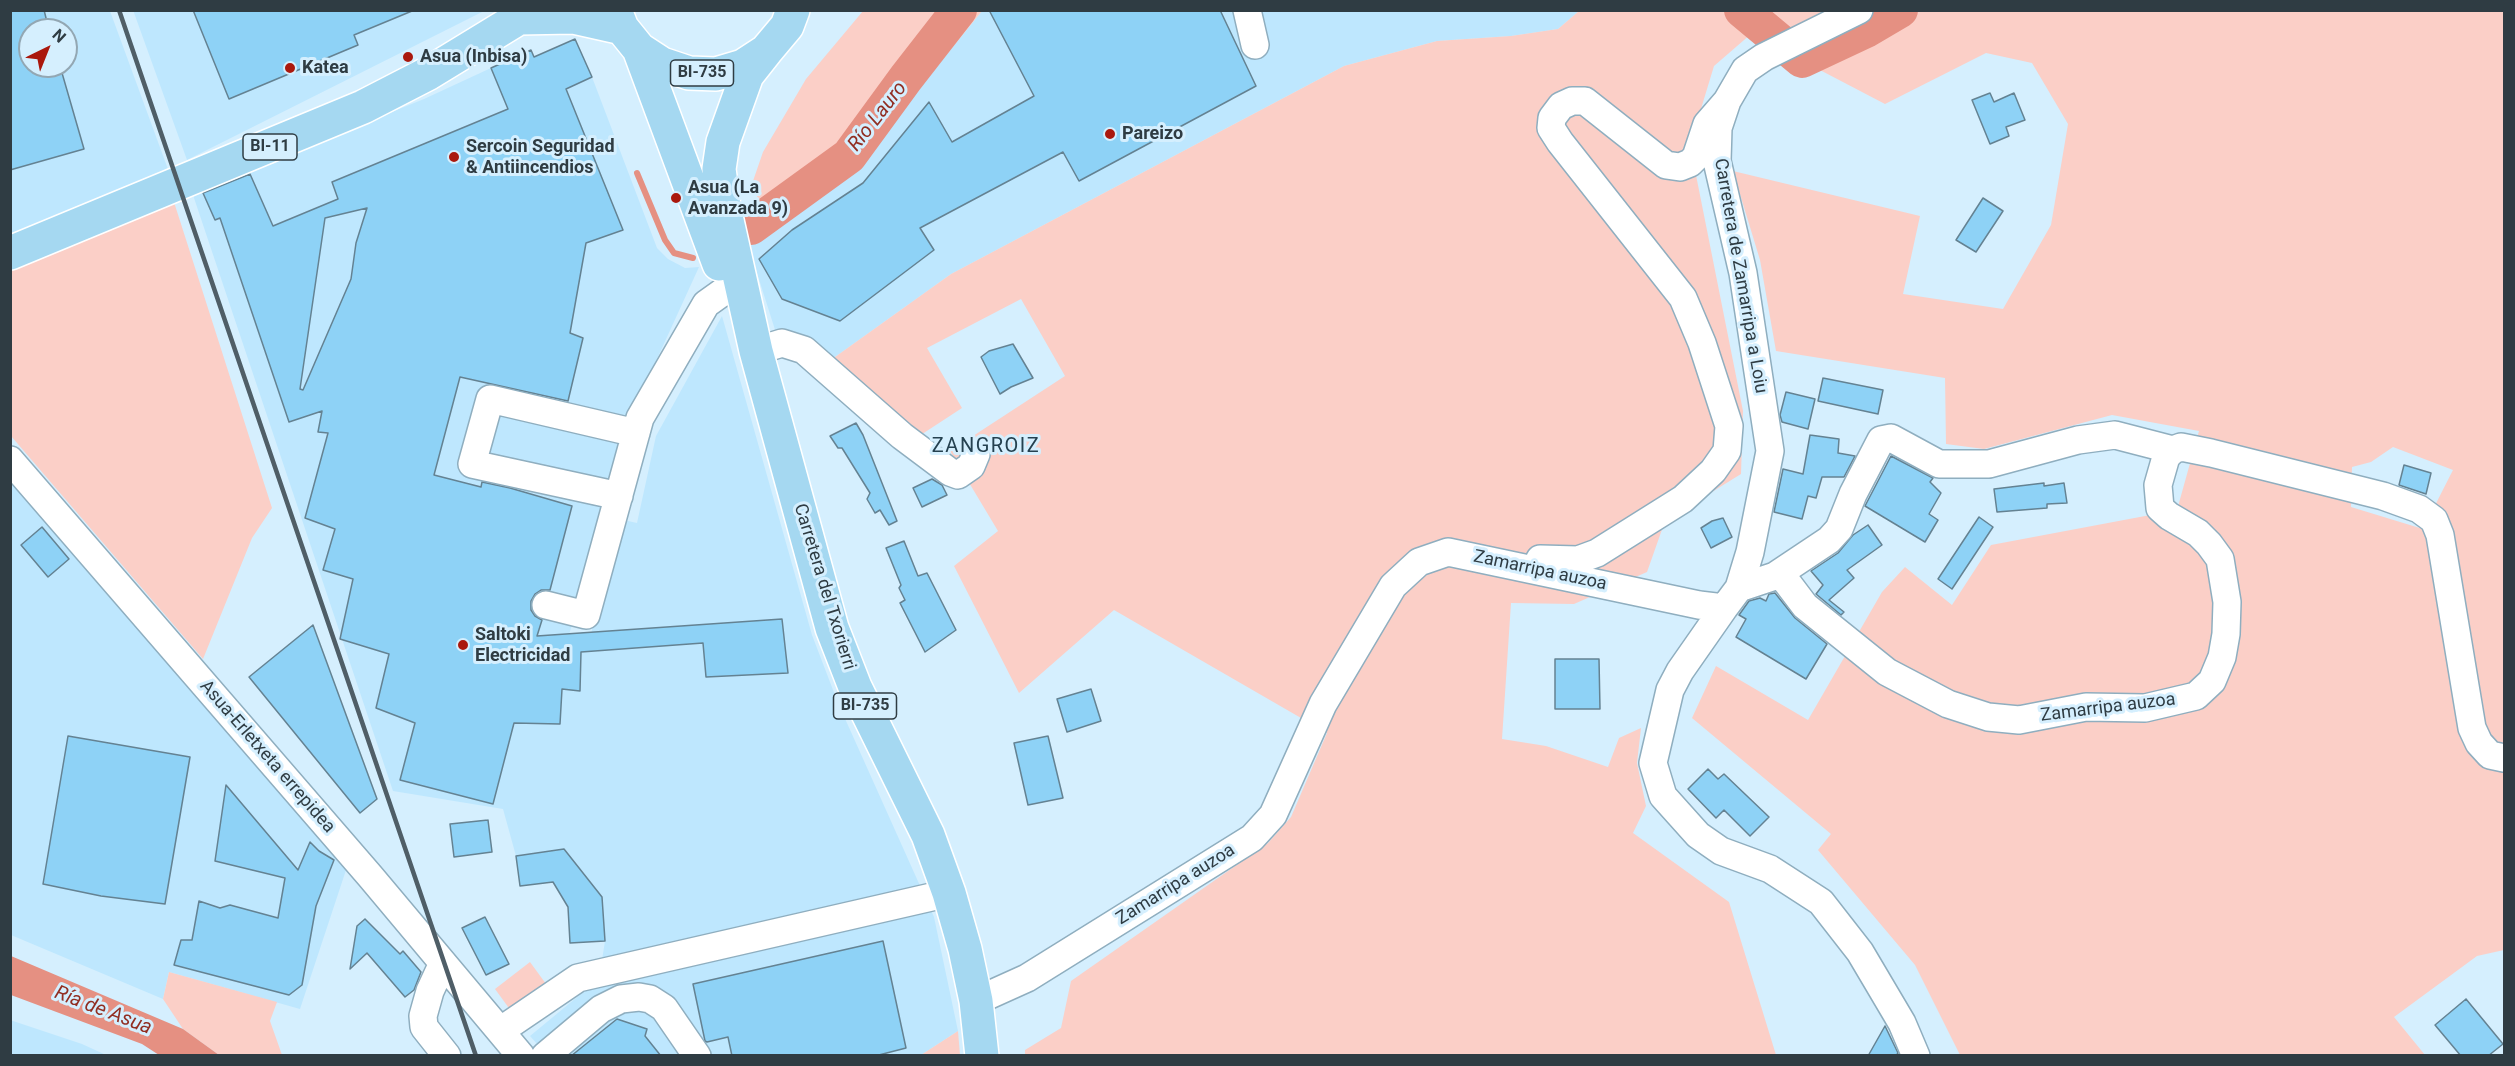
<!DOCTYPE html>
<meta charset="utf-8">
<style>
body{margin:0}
#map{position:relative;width:2515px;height:1066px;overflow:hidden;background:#d5effe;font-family:Roboto,sans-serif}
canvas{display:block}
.frame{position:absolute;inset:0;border:12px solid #2f3c43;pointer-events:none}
.north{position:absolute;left:18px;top:18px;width:60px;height:60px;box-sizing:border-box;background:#d5effe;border:2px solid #93a7b3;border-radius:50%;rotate:43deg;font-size:16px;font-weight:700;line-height:24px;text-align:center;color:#2f3c43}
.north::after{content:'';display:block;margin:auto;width:21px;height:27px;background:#aa180d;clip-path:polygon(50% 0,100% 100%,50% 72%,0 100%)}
</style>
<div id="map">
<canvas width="2515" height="1066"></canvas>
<div class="frame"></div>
<div class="north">N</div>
</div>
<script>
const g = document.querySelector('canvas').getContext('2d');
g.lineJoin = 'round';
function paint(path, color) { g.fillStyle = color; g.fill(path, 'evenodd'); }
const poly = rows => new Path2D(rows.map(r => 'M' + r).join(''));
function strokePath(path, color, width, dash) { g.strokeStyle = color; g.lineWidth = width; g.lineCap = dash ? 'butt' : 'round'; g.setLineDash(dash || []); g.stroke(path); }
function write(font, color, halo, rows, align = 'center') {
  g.font = font + ' Roboto,sans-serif'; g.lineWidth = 6; g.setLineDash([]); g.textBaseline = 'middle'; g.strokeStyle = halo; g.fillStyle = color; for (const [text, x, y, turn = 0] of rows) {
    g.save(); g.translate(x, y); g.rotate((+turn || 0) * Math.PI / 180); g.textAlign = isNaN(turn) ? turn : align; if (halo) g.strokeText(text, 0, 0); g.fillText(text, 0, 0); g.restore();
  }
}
paint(poly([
 [133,10,484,11,187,160],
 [11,11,110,11,169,172,11,236],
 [30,30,66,30,66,66,30,66],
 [982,11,1579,11,1558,29,1511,36,1437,41,1344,66,951,274,828,362,777,336,749,248,760,235,851,172],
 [491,68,511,113,592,77,657,248,668,259,685,268,699,267,630,418,569,635,591,634,619,519,637,523,656,436,722,316,812,635,838,703,934,917,958,1031,921,1055,547,1055,530,1036,599,979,605,941,602,897,564,849,516,856,503,809,393,791,192,192,424,99],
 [10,481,346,870,300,1009,169,972,163,999,11,935],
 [10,1020,82,1044,106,1055,11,1055]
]), '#bee7fe');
paint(poly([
 [863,11,982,11,851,172,760,235,763,218,753,181,763,152,806,79],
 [1579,11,2504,11,2504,950,2477,956,2394,1017,2425,1055,1960,1055,1915,965,1818,850,1831,834,1692,718,1716,666,1808,720,1882,592,1905,567,1952,605,1991,545,2177,510,2199,431,2112,415,1984,449,1946,444,1945,378,1776,351,1760,260,1733,171,1920,216,1903,294,2003,309,2051,225,2068,124,2032,63,1986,53,1885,104,1751,34,1714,66,1690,145,1743,411,1741,474,1665,521,1647,572,1574,604,1511,603,1502,739,1546,746,1608,767,1619,738,1641,728,1637,763,1646,806,1633,833,1729,902,1776,1055,1025,1055,1025,1050,1061,1028,1071,981,1268,843,1291,817,1327,733,1114,610,1019,693,954,566,998,531,950,451,1065,376,1021,299,927,348,962,408,913,440,828,362,951,274,1344,66,1437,41,1511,36,1558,29],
 [2393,447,2453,470,2423,529,2351,507,2352,467,2371,462],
 [173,199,272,508,252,538,203,659,11,436,10,270],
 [530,962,549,988,514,1015,495,989],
 [169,972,277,1002,270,1021,282,1055,219,1055,183,1029,163,999],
 [958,1031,960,1055,921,1055]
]), '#fbcfc7');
paint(poly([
 [11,956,183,1029,219,1055,159,1055,142,1044,11,995]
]), '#e59082');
strokePath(poly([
 [637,173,665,240,674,253,693,258]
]), '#e59082', 6);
strokePath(poly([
 [1742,10,1802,60,1866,30,1900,10],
 [751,227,849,156,906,78,959,10]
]), '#e59082', 36);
const building = poly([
 [10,10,44,10,49,30,30,30,30,66,60,66,84,149,10,170,10,10],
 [193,10,412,10,412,11,354,35,358,45,229,99,193,10],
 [989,10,1220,10,1256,86,1079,181,1063,152,920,228,934,250,840,321,782,299,759,259,792,230,863,183,929,102,952,142,1034,96,989,10],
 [575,39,592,77,566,89,623,230,586,243,570,333,583,338,568,401,460,377,434,475,481,487,482,482,510,488,572,506,550,590,541,590,535,594,531,601,531,610,535,616,542,620,537,636,782,619,788,673,706,677,703,643,581,652,580,691,562,689,560,724,514,723,493,804,400,780,415,723,376,708,389,654,340,639,353,579,323,570,335,529,305,518,328,433,318,432,322,411,289,422,220,218,215,220,203,193,250,174,273,226,338,199,332,182,508,109,491,68,531,50,534,57,575,39],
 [367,208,356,243,351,279,303,390,300,389,325,218,367,208],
 [1990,93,1994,102,2014,93,2025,120,2006,127,2009,136,1990,144,1972,100,1990,93],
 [1983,198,2003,211,1976,252,1956,240,1983,198],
 [1013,344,1033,378,1011,387,1000,394,981,357,989,351,1013,344],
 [1823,378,1883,390,1878,414,1818,401,1823,378],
 [1786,392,1815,399,1808,429,1782,422,1780,415,1786,392],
 [856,423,863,435,897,521,889,525,880,510,875,513,867,499,870,493,842,448,838,448,830,436,856,423],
 [1810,435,1839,439,1838,453,1855,456,1844,477,1822,477,1816,498,1808,496,1802,519,1774,512,1783,469,1803,474,1810,435],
 [1891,456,1933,478,1930,482,1941,493,1929,514,1938,520,1925,542,1865,506,1891,456],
 [2404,465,2431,473,2426,494,2399,485,2404,465],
 [932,479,942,485,947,495,922,507,913,488,932,479],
 [2044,483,2044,486,2064,483,2067,503,2047,504,2047,508,1997,512,1994,489,2044,483],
 [1979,517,1993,527,1952,589,1938,579,1979,517],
 [1723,518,1732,537,1711,548,1701,528,1712,521,1723,518],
 [1868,525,1882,545,1847,570,1854,578,1829,600,1844,612,1841,615,1816,594,1823,585,1811,571,1838,553,1853,535,1868,525],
 [42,527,69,559,48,577,21,545,42,527],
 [904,541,918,576,927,573,956,630,925,652,900,603,905,600,899,588,901,585,886,548,904,541],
 [1775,593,1795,618,1827,644,1806,679,1736,637,1746,619,1739,615,1749,601,1760,598,1766,601,1769,594,1775,593],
 [313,625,377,799,360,813,249,677,313,625],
 [1555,659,1599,659,1600,709,1555,709,1555,659],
 [1091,689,1101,721,1067,732,1057,699,1091,689],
 [68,736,190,757,165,904,101,896,43,884,68,736],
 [1048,736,1063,798,1028,805,1014,743,1048,736],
 [1708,769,1718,779,1724,774,1769,817,1750,836,1724,810,1716,818,1688,789,1708,769],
 [226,785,298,870,310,842,319,851,334,860,316,906,302,985,289,995,174,965,181,940,192,940,199,901,220,908,230,905,278,918,285,878,215,861,226,785],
 [488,820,492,852,454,857,450,824,488,820],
 [564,849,602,897,605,941,570,943,568,907,553,882,520,886,516,856,564,849],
 [485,917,509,964,486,975,462,928,485,917],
 [365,919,400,954,403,951,421,972,414,990,405,997,367,953,350,969,357,926,365,919],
 [883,941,906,1048,875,1056,732,1056,728,1037,707,1042,705,1041,693,984,883,941],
 [2466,999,2503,1044,2488,1056,2461,1056,2435,1025,2466,999],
 [617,1019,647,1029,645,1036,661,1056,571,1056,617,1019],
 [1885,1026,1898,1053,1896,1056,1868,1056,1885,1026]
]);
paint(building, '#8ed2f6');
strokePath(building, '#648292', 1.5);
const minor = poly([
 [1247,10,1255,45],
 [756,351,782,343,804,350,902,436,950,472,958,475,971,466,976,454],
 [10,460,370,876,521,1056],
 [619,496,472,464,490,399,636,433],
 [1540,559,1578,560,1597,553,1683,499,1713,471,1727,451,1729,426,1702,343,1683,298,1560,142,1551,128,1552,118,1561,106,1572,101,1585,101,1666,165,1680,167,1690,163,1696,157,1707,124,1727,101],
 [1780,573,1805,606,1887,672,1948,704,1988,717,2019,720,2086,707,2145,708,2196,696,2212,681,2222,657,2226,634,2227,602,2220,559,2209,544,2198,533,2169,516,2160,508,2158,485,2166,457,2173,450,2181,447,2211,453,2383,496,2419,509,2434,520,2440,535,2472,728,2479,743,2490,755,2504,758],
 [1739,588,1775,576,1829,540,1839,529,1853,494,1881,440,1891,438,1939,464,1989,464,2078,440,2115,435,2173,450],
 [546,605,586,615,640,418,706,304,727,289],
 [1724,608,1739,588,1750,552,1770,451,1743,273,1717,161,1718,128,1727,101,1745,70,1764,57,1859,10],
 [443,963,430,991,423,1016,424,1027,447,1056],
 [976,1001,1027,978,1252,838,1273,815,1323,704,1393,586,1419,562,1448,552,1699,605,1724,608,1680,671,1670,690,1653,763,1663,796,1698,835,1721,851,1770,869,1821,902,1860,952,1902,1023,1916,1056],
 [500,1031,578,978,949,893],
 [545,1056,601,1009,621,999,639,997,650,999,664,1008,697,1056]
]);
const major = poly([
 [615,10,622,28,639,49,662,64,689,73,716,74,743,66,766,51,787,26,793,10],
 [519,18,573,17,622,28],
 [639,49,719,264],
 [766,51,747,75,723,142,719,169,724,207,756,351,832,628,855,687,928,835,949,893,965,949,976,1001,982,1056],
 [10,253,363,107,429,73,519,18,525,10]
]);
strokePath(minor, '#8faebf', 30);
strokePath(major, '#fff', 36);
strokePath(minor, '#fff', 27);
strokePath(major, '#a5d8f1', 33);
strokePath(poly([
 [119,10,476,1056]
]), '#4f5e67', 4.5);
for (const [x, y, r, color] of [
 [408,57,6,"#aa180d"],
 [290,68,6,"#aa180d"],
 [1110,134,6,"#aa180d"],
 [454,157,6,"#aa180d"],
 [676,198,6,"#aa180d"],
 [463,645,6,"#aa180d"]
]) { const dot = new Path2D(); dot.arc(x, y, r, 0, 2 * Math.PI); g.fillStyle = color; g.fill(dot); strokePath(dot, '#d5effe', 2); }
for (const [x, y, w] of [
 [702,73,63],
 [270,147,54],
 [865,706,63]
]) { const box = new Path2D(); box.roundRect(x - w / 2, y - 13, w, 26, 4.5); g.fillStyle = '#d5effe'; g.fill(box); strokePath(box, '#2f3c43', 1.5); }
write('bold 16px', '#2f3c43', null, [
 ["BI-735",702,73],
 ["BI-11",270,147],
 ["BI-735",865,706]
]);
write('bold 18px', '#2f3c43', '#d5effe', [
 ["Asua (Inbisa)",420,57],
 ["Katea",302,68],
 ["Pareizo",1122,134],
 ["Sercoin Seguridad",466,147],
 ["& Antiincendios",466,168],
 ["Asua (La",688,188],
 ["Avanzada 9)",688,209],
 ["Saltoki",475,635],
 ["Electricidad",475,656]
], 'left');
write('18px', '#2f3c43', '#d5effe', [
 ["Carretera de Zamarripa a Loiu",1740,276,80],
 ["Zamarripa auzoa",1540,571,12],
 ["Carretera del Txorierri",824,587,73],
 ["Zamarripa auzoa",2108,708,-7],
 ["Asua-Erletxeta errepidea",267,757,49],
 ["Zamarripa auzoa",1176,885,-32]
]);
write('italic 20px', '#912e22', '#d5effe', [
 ["Río Lauro",878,117,-52],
 ["Ría de Asua",103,1011,21]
]);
g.letterSpacing = '1.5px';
write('20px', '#254150', '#d5effe', [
 ["ZANGROIZ",986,447]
]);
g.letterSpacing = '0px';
</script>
